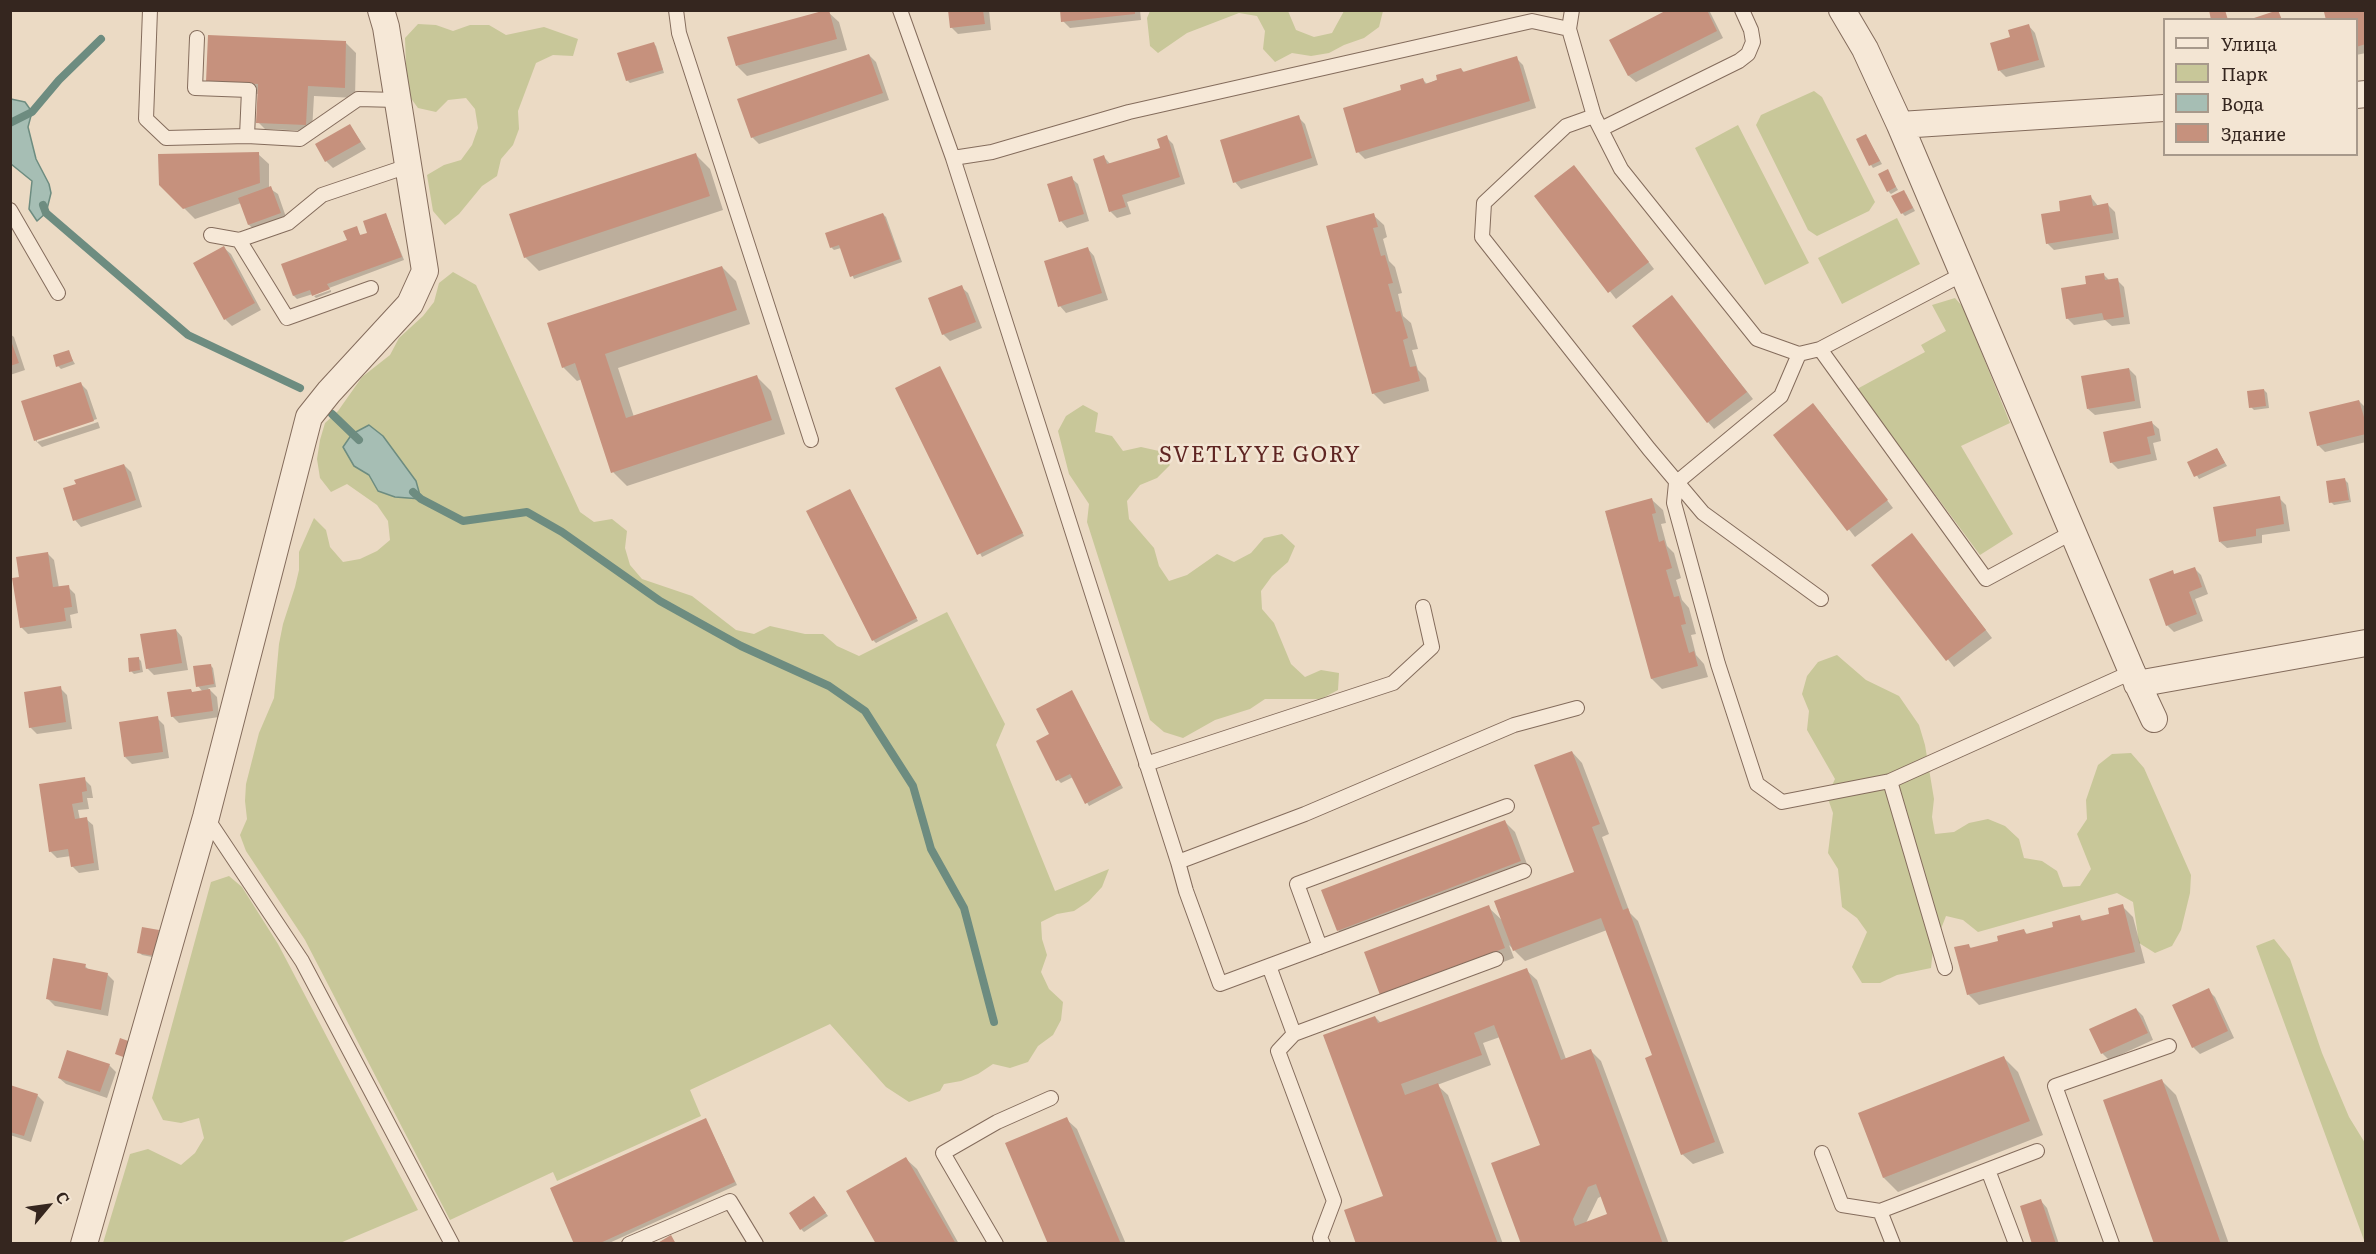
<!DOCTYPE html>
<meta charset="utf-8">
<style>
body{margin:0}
#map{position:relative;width:2376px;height:1254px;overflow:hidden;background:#ebdac4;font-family:Literata,serif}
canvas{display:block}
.frame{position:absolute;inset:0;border:12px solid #35261f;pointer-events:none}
.legend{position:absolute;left:2163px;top:18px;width:195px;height:138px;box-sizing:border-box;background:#f3e5d3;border:2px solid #a7998b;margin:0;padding:8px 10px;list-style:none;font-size:18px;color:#35261f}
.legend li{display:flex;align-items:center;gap:12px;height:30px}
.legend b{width:30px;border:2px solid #a7998b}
.north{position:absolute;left:18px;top:1176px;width:60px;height:60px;-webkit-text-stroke:4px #f3e5d3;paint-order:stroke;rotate:61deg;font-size:16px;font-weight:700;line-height:24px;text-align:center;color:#35261f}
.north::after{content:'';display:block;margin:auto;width:21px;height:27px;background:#35261f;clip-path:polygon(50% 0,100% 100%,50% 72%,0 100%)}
</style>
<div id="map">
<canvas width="2376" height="1254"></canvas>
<div class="frame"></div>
<ul class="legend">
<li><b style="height:8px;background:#f6e8d7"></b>Улица</li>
<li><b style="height:16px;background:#c8c799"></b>Парк</li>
<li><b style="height:16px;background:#a6beb4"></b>Вода</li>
<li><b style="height:16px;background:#c6917d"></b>Здание</li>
</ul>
<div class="north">С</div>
</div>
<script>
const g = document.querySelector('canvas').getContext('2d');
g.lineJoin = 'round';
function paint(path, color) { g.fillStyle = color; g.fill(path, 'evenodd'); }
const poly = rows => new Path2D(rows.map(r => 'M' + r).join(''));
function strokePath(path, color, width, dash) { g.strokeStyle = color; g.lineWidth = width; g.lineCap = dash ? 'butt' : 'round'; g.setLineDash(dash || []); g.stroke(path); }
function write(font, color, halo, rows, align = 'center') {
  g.font = font + ' Literata,serif'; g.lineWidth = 5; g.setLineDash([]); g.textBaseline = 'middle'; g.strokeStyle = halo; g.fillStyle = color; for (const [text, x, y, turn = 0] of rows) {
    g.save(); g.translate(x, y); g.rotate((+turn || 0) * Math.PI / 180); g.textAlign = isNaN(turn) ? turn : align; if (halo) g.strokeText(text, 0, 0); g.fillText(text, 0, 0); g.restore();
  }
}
paint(poly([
 [1150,11,1288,11,1296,30,1314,37,1332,33,1344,11,1383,11,1379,27,1364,38,1344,45,1329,53,1311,56,1292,53,1275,62,1263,49,1265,31,1257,16,1239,13,1187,33,1158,53,1150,46,1147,18],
 [418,24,436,25,453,31,470,25,489,25,506,35,544,27,578,39,573,56,553,55,536,63,518,111,519,129,513,145,501,159,497,176,482,186,459,214,445,225,433,211,427,175,444,165,461,160,472,145,478,128,475,109,466,98,448,100,436,112,418,108,407,93,405,38],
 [1814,91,1822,97,1875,202,1869,211,1817,236,1808,230,1756,125,1761,115],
 [1738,125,1809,263,1765,285,1695,148],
 [1897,218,1920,264,1842,304,1818,258],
 [453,272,476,285,580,512,594,522,612,519,627,531,625,548,630,565,642,579,692,596,736,630,754,634,770,626,805,634,823,634,837,646,859,656,947,612,1005,724,996,745,1055,891,1109,869,1102,887,1089,901,1074,911,1057,914,1041,922,1042,939,1047,955,1041,972,1049,989,1063,1002,1061,1020,1053,1035,1038,1046,1028,1062,1010,1068,993,1064,978,1074,961,1081,944,1084,940,1091,909,1102,886,1087,830,1024,690,1090,701,1116,557,1181,553,1172,450,1220,305,940,246,851,240,835,247,819,245,801,246,784,259,733,274,698,279,644,283,624,295,587,299,570,299,552,314,518,326,530,330,547,343,562,360,559,377,551,390,540,388,521,377,505,347,484,331,492,320,478,317,459,320,440,325,423,338,411,362,377,390,355,399,338,423,316,434,302,439,283],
 [1955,298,1963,307,2010,423,1961,446,2013,534,1980,555,1857,389,1925,352,1921,345,1946,331,1932,305],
 [1083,405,1098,413,1095,432,1112,436,1123,451,1141,447,1159,451,1170,465,1157,478,1140,485,1127,501,1129,519,1154,548,1159,566,1169,581,1187,575,1217,554,1234,562,1251,553,1264,538,1282,534,1295,546,1288,562,1272,576,1261,591,1262,609,1274,623,1291,664,1305,677,1321,670,1339,673,1338,690,1321,699,1265,699,1250,709,1215,720,1183,738,1164,732,1150,720,1087,522,1089,504,1069,474,1058,431,1066,416],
 [1837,655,1866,680,1899,696,1919,725,1925,745,1934,799,1932,817,1935,834,1954,832,1969,823,1988,819,2005,826,2019,839,2024,858,2042,861,2057,871,2063,887,2080,886,2091,869,2077,834,2087,819,2086,800,2098,765,2112,754,2131,753,2144,768,2191,875,2190,893,2181,930,2172,946,2155,953,2139,943,2133,902,2117,893,1978,932,1963,920,1946,916,1933,949,1931,968,1897,975,1880,983,1862,983,1852,967,1867,932,1857,918,1842,907,1838,869,1828,853,1833,813,1827,796,1835,779,1807,730,1809,711,1802,694,1807,676,1818,662],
 [229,876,242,887,278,944,418,1210,340,1243,103,1243,130,1154,148,1149,181,1165,195,1153,204,1138,199,1118,181,1123,163,1120,152,1098,211,882],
 [2274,939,2290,959,2322,1053,2349,1117,2365,1143,2365,1243,2256,946]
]), '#c8c799');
const water = poly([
 [11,99,25,102,32,112,28,127,36,159,49,184,51,193,46,213,37,221,29,209,32,181,11,164,11,99],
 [369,425,383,436,416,481,421,499,395,497,378,491,369,475,354,466,343,447,352,434,369,425]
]);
paint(water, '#a6beb4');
strokePath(water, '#6d8c80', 1.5);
paint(poly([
 [949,10,989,10,991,30,958,34,951,27],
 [1061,10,1140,10,1141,20,1070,28,1063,21],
 [1670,10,1709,10,1723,38,1636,82,1629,76,1611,40],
 [2366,10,2366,53,2356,55,2356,20],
 [828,12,839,22,847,50,747,76,737,66],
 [2029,26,2035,33,2045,67,2006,77,2000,71,1992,44,2011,38],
 [346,43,356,53,355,98,314,96,312,131,265,129,258,122,259,94,218,92],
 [653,43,656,46,664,73,630,83,627,80],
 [869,55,876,62,889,100,759,144,752,137],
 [1516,58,1523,65,1536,108,1365,159,1358,152,1403,91,1423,80,1427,84,1461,69,1465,73],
 [1298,117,1305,124,1318,165,1241,189,1235,182],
 [350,126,366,149,333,168,326,161],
 [1866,136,1882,164,1873,168,1871,165],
 [1166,137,1173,144,1185,184,1127,202,1131,214,1117,218,1110,211,1104,157,1111,165,1162,149],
 [258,154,269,164,269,188,278,194,287,220,256,231,249,225,241,203,195,219,160,184],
 [696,155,710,169,723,210,539,271,525,257],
 [1887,171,1898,190,1891,194,1888,191],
 [1580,174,1654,269,1616,299,1536,197],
 [1071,178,1078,184,1089,221,1067,228,1061,221],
 [1906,194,1915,211,1905,216,1902,213],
 [2091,197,2098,206,2108,205,2115,212,2119,239,2054,250,2047,243,2062,212],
 [883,214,886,217,902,262,854,279,841,248,834,250,831,247],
 [386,215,404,260,313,294,297,299,294,296,283,265,349,241,356,228,361,236,369,234],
 [1373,215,1384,225,1387,237,1383,239,1389,261,1395,267,1402,293,1398,294,1403,316,1411,323,1418,349,1412,350,1418,370,1426,378,1429,391,1384,404,1373,393,1328,227],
 [224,248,231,254,261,310,232,326,225,319],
 [1088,249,1094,256,1108,300,1066,313,1060,306],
 [722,267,736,281,750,324,618,368,634,417,757,377,771,391,785,434,627,486,613,472,582,379,577,381,563,367],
 [2103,274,2110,281,2117,280,2124,287,2130,324,2112,326,2105,320,2074,325,2067,318,2088,285],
 [961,287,968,293,982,328,950,341,943,334],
 [331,290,331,292,316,298,314,296],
 [1672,297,1753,399,1714,429,1708,422],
 [10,334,14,337,25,370,10,375],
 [68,352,75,364,61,369,58,366],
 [940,368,1024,536,982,557,897,389],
 [2129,369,2136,376,2141,408,2095,415,2088,409],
 [80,383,87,390,97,419,37,438,37,442,98,422,100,428,42,447,35,440],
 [2264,390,2267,393,2269,408,2254,410,2251,407],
 [2359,401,2366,408,2366,442,2325,452,2318,445],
 [1820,412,1893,508,1855,537,1775,435],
 [2152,423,2159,429,2161,441,2153,443,2157,460,2118,469,2111,462],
 [2217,449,2227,466,2199,479,2189,462],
 [124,465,131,472,142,507,81,527,75,520],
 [2345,480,2348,483,2351,502,2334,505,2331,502],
 [850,490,918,621,876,643,873,640],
 [2279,498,2286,505,2290,531,2262,535,2262,543,2227,548,2220,542],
 [1652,500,1663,510,1666,523,1661,524,1667,546,1674,553,1681,578,1676,580,1682,600,1689,608,1696,634,1691,635,1696,655,1704,664,1708,677,1662,689,1652,679,1606,513],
 [1918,542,1992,638,1954,667,1873,565],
 [48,554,54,560,59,588,68,587,75,594,78,613,70,615,72,628,28,634,21,627,21,578],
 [2194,568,2201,575,2208,594,2195,599,2203,621,2174,632,2167,625,2172,572,2175,575],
 [176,630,182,637,188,670,154,675,147,668],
 [138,658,141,661,143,672,134,674,131,671],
 [210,665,213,668,216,687,208,688,217,697,219,717,179,723,172,716,190,690,193,693,203,692,198,686],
 [60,688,67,695,72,729,37,734,30,727],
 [1072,692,1123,788,1089,806,1073,777,1061,783,1058,780,1038,742,1051,735],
 [157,718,164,725,169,758,132,764,125,757],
 [1572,752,1582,763,1609,834,1602,837,1630,913,1638,921,1724,1153,1693,1164,1682,1154,1654,1056,1607,930,1525,961,1509,945,1514,958,1392,1004,1381,994,1488,907,1504,922,1576,873],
 [84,779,91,786,93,798,87,798,89,809,78,810,80,820,86,819,93,825,99,870,79,873,72,866,71,856,57,858,50,851,41,785],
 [1505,822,1515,832,1530,872,1348,940,1338,930],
 [2122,906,2133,917,2145,963,1979,1005,1968,994,1968,945,1972,949,2000,942,2024,931,2028,935,2055,928,2080,917,2084,922,2111,915],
 [158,931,161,934,157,958,142,955,139,952],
 [85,966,90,971,107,974,114,981,108,1016,55,1006,48,999],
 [1526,970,1537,980,1566,1059,1590,1050,1601,1061,1669,1244,1523,1244,1542,1146,1500,1037,1483,1043,1491,1065,1437,1085,1448,1095,1503,1244,1358,1244,1385,1197,1375,1017,1382,1024],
 [1602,1196,1609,1215,1586,1223,1598,1198],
 [2208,990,2215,997,2234,1038,2200,1054,2193,1047],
 [2136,1009,2143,1016,2153,1040,2109,1060,2102,1053],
 [2004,1058,2018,1072,2043,1135,1898,1192,1884,1178,1860,1114],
 [109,1065,116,1072,107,1098,66,1084,59,1078],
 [2162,1081,2176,1095,2229,1244,2156,1244],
 [10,1089,37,1095,44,1102,31,1142,10,1135],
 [1066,1119,1077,1129,1126,1244,1050,1244],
 [706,1120,737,1185,607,1244,576,1244],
 [906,1159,917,1169,959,1244,878,1244],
 [817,1201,828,1216,804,1232,801,1229],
 [2041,1201,2047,1208,2059,1244,2034,1244]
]), '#0003');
strokePath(poly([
 [10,123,32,112,59,80,101,39],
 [43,205,46,213,188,335,300,388],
 [332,414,359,440],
 [413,492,421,499,463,521,527,512,562,532,660,601,741,646,829,686,865,711,913,786,931,849,964,908,994,1022]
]), '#6d8c80', 8);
paint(poly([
 [826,10,829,10,837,39,736,66,727,37],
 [948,10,983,10,985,24,950,28],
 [1060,10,1135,10,1135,14,1061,22],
 [1667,10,1707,10,1717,31,1628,76,1609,40],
 [2209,10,2225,10,2228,20,2211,20],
 [2278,10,2282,20,2255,20,2254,18],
 [2331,10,2366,10,2366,44,2356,47,2356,20,2326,20,2324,12],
 [2029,24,2039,60,1998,71,1990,43,2010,37,2008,30],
 [208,35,346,41,345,88,308,86,306,125,256,123,258,84,206,82],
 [654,42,663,70,626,81,617,53],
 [869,54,883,93,751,138,737,99],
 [1517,56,1530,101,1356,153,1343,108,1401,90,1400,85,1423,78,1425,84,1437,80,1436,75,1461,68,1463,72],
 [1299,115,1312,158,1233,183,1220,140],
 [350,124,361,142,325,162,315,144],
 [1866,134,1880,161,1869,166,1856,139],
 [1167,135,1180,177,1122,195,1126,207,1109,212,1093,159,1104,155,1107,164,1160,148,1157,139],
 [259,152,260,183,183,209,159,185,158,154],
 [696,153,710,196,524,258,509,214],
 [1574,165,1649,262,1608,293,1534,196],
 [1888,169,1896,187,1887,192,1878,174],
 [1072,176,1084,214,1059,222,1047,184],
 [271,186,281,213,248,225,238,198],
 [1904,190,1913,208,1901,214,1891,196],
 [2091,195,2093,206,2108,203,2113,233,2046,244,2041,214,2060,211,2059,201],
 [386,213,402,257,327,284,330,289,312,296,310,290,293,296,281,264,347,240,343,231,357,226,360,235,367,233,363,221],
 [883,213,900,259,850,277,839,245,830,248,825,233],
 [1374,213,1378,227,1373,228,1381,256,1385,255,1393,283,1388,284,1396,312,1400,311,1408,338,1403,340,1410,367,1416,366,1420,381,1372,394,1326,226],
 [224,246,255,303,224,320,193,263],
 [1088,247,1102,293,1058,307,1044,261],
 [722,266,737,310,605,354,626,418,757,375,772,420,611,473,575,363,562,368,547,323],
 [2104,273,2105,280,2118,278,2124,317,2104,320,2102,313,2066,319,2061,288,2086,284,2085,276],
 [962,285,976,322,942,335,928,298],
 [1672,295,1747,392,1707,423,1632,326],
 [10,338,19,363,10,366],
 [69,350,73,361,56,367,53,355],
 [940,366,1023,533,977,555,895,388],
 [2129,368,2135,401,2087,409,2081,376],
 [81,382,94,421,34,441,21,401],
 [2264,389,2266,406,2249,408,2247,391],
 [2359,400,2366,424,2366,434,2317,446,2309,412],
 [1813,403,1888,500,1847,531,1773,435],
 [2152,421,2155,435,2147,437,2151,454,2110,463,2103,432],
 [2217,448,2225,463,2194,477,2187,462],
 [124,464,136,500,73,521,63,488,76,484,74,480],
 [2345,478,2349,500,2329,503,2326,481],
 [850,489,917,618,872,641,806,511],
 [2280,496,2284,524,2256,529,2256,536,2219,542,2213,507],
 [1652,498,1656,513,1652,514,1659,542,1664,540,1672,568,1666,570,1674,597,1679,596,1686,624,1681,625,1689,653,1694,651,1698,666,1651,679,1605,511],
 [1912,533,1986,630,1946,661,1871,565],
 [48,552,53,587,69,585,72,607,64,608,66,621,20,628,12,578,19,577,16,557],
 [2195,567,2202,587,2189,592,2197,614,2166,626,2149,579,2173,570,2174,574],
 [176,629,182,663,146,669,140,634],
 [139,657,140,670,129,672,128,658],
 [211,664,214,684,196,687,193,666],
 [61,686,66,722,29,728,24,692],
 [191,689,192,692,210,689,213,711,171,717,167,692],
 [1072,690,1121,785,1085,804,1070,774,1056,781,1036,741,1049,734,1036,709],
 [158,716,163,752,124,757,119,722],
 [1572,751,1600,824,1592,827,1623,910,1628,908,1715,1142,1681,1155,1645,1058,1652,1055,1601,918,1513,951,1494,901,1574,872,1534,765],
 [85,777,87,791,82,792,83,802,72,804,75,819,87,817,94,863,71,867,68,849,49,852,39,784],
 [1505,820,1521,861,1337,931,1321,890],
 [2123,904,2135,952,1967,995,1954,947,1969,944,1970,948,1998,941,1997,936,2024,929,2026,934,2053,927,2052,922,2080,915,2081,921,2109,914,2108,908],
 [1489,905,1505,948,1380,995,1364,952],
 [142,927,159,930,155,956,137,953],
 [53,958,86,964,85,968,108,973,101,1010,46,999],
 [1527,968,1561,1060,1591,1049,1663,1244,1521,1244,1491,1163,1540,1145,1494,1025,1474,1033,1482,1055,1401,1084,1405,1095,1438,1083,1498,1244,1356,1244,1344,1210,1383,1196,1323,1035,1375,1016,1378,1023],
 [1596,1184,1607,1214,1575,1226,1573,1219,1588,1187],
 [2209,988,2228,1031,2192,1048,2172,1005],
 [2136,1008,2148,1033,2101,1054,2089,1029],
 [120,1038,131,1042,126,1058,115,1054],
 [67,1050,110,1064,100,1092,58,1078],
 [2004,1056,2030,1121,1883,1178,1858,1113],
 [2162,1079,2221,1244,2154,1244,2103,1100],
 [10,1085,38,1094,24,1136,10,1132],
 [1067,1117,1121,1244,1048,1244,1005,1143],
 [706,1118,735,1182,598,1244,574,1244,550,1188],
 [906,1157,956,1244,876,1244,846,1191],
 [814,1196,826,1213,800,1230,789,1213],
 [2041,1199,2056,1244,2032,1244,2020,1206],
 [671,1235,676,1244,656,1244]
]), '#c6917d');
const service = poly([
 [150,10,146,119,166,138,247,136],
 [676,10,679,33,811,440],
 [900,10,953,158,1178,862,1186,891,1220,984,1524,871],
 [1572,10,1569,29,1594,116,1621,169,1757,339,1799,354,1820,349,1963,274],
 [197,38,195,88,249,90,247,136,300,139,358,99,397,100],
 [1594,116,1566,126,1484,203,1482,237,1649,449,1703,513,1821,599],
 [1601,129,1739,61,1748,54,1753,42,1751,30,1742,10],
 [953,158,992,152,1129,112,1532,21,1569,29],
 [10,210,58,293],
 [211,235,239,240,288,223,322,195,408,166],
 [239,240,287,318,371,288],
 [1820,349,1986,579,2073,532],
 [1799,354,1781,396,1676,483,1674,503,1718,664,1757,784,1782,802,1890,781,2132,672],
 [1146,764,1393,683,1432,647,1423,607],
 [1890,781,1945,968],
 [206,817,302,961,452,1244],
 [1178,862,1305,814,1514,725,1577,708],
 [1320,947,1297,884,1507,806],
 [1269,966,1294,1034,1278,1051,1334,1201,1320,1238,1323,1244],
 [1294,1034,1496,959],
 [1822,1153,1842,1205,1880,1211],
 [1988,1170,2016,1244],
 [629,1244,730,1201,756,1244],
 [996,1244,943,1153,997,1122,1051,1098],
 [1893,1244,1880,1211,2037,1151],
 [2112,1244,2055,1086,2169,1046]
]);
const minor = poly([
 [1842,10,1865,49,1900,125,2132,672,2154,719],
 [2356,95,2366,94],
 [1900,125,2164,108],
 [2137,684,2366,643],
 [84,1244,206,817,309,417,329,392,410,304,425,271,386,27,381,10]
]);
strokePath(service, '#846c5c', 16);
strokePath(minor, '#846c5c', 28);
strokePath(service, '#f6e8d7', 14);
strokePath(minor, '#f6e8d7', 26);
g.letterSpacing = '1.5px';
write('22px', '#5f2522', '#f3e5d3', [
 ["SVETLYYE GORY",1260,456]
]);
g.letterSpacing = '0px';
</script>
